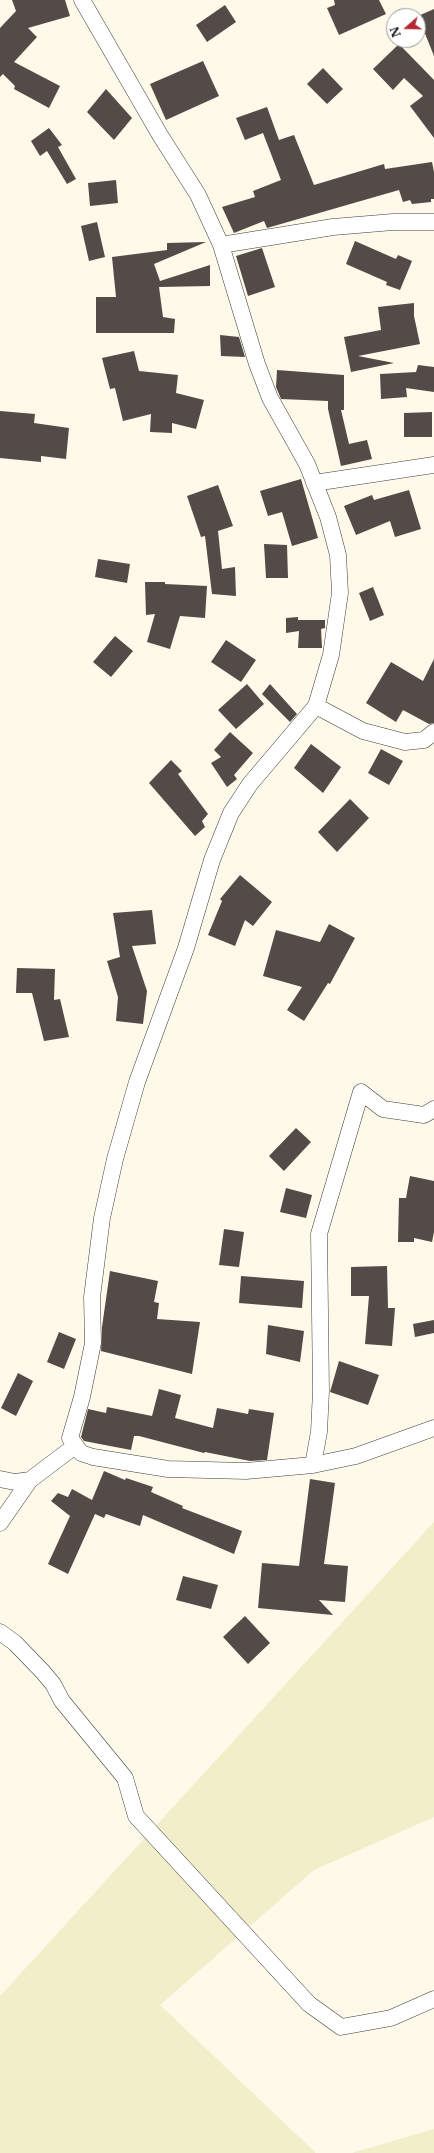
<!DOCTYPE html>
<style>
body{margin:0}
#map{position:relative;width:434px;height:2153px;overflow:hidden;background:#fef9e8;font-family:"Libre Baskerville",serif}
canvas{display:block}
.north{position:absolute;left:386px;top:8px;width:40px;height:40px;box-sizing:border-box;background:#fff;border:1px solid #9d9d9d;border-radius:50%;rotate:250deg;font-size:11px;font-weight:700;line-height:16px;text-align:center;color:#0a0a0a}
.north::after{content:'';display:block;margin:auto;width:14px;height:18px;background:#b42934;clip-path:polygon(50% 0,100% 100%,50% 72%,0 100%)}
</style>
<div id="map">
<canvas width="434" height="2153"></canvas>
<div class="north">N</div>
</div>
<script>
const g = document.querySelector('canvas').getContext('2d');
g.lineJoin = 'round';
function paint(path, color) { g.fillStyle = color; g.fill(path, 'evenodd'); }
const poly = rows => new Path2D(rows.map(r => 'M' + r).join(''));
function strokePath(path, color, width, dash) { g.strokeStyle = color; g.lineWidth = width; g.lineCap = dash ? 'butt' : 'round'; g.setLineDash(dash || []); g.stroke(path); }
paint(poly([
 [434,1522,434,1817,314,1870,160,2005,316,2153,0,2153,0,1996],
 [434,2129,434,2153,352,2153]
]), '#f2eeca');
paint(poly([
 [12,0,65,0,70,16,28,28,37,37,14,62,60,86,49,108,14,89,15,86,3,74,0,77,0,28,16,11],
 [334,0,379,0,386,14,339,35,327,8,335,5],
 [225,5,236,22,207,42,196,25],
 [434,9,434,56,418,16],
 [399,44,434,80,434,138,410,106,423,96,404,78,393,90,373,69],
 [203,61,219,96,166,120,150,84],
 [323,68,343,89,327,104,307,84],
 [106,89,132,118,114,140,87,112],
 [267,107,279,140,294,135,314,185,384,164,385,169,432,162,434,172,434,199,431,199,431,202,412,204,410,200,403,202,399,190,267,228,264,221,234,233,222,207,255,197,253,191,281,180,263,133,245,140,236,118],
 [49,128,62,145,58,147,76,179,67,184,47,151,40,156,31,141],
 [116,180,118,203,90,206,88,183],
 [97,222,105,257,89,261,81,226],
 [355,241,396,259,398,255,412,261,400,290,386,285,387,282,346,264],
 [206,242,154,264,160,281,210,265,210,286,159,287,163,317,175,319,174,333,96,333,96,297,116,297,112,257,167,250,167,243],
 [262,248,275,287,248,296,236,256],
 [414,303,414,316,420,344,358,356,394,363,351,372,344,337,381,330,378,307],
 [220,335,239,337,245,357,221,356],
 [134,351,139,371,178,375,176,393,204,400,196,429,172,423,172,433,150,432,151,414,123,421,115,388,110,389,102,358],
 [418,365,434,367,434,392,406,388,407,397,381,399,380,374,416,372],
 [277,370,344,375,344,410,341,410,349,444,367,440,372,459,341,466,328,409,328,401,281,399,276,387],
 [0,411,35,414,34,423,69,428,66,459,41,456,41,462,0,458],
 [432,412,432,437,404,437,404,413],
 [301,479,318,538,292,546,282,512,268,516,260,491],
 [218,485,233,526,218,531,222,569,235,567,236,596,212,594,205,536,201,537,187,496],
 [409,490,421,529,395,537,390,521,356,535,344,506,372,495,374,500],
 [264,544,287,545,288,578,266,578],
 [98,559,130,564,127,583,95,577],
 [145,582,165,582,165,584,207,586,205,618,180,616,170,649,147,642,155,614,146,615],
 [373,587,384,615,370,621,359,593],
 [298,617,298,620,325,620,325,628,321,629,322,648,298,648,299,631,286,633,286,618],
 [115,636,133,651,111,677,93,662],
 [226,640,256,660,241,682,211,662],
 [434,659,434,723,429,724,403,710,396,722,366,703,391,662,423,681],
 [247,684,264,704,236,729,218,710],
 [270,684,297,714,290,722,262,694],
 [230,732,253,753,234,775,237,779,227,787,211,763,221,757,214,750],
 [311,744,341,767,323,793,294,768],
 [381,749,403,761,389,785,368,773],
 [171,760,182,771,178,774,208,814,202,821,205,827,195,836,149,783],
 [350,799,369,818,337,852,318,832],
 [240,875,272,902,253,926,245,920,235,946,208,935,222,901,220,899],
 [152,910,156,944,132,946,147,991,143,1024,116,1021,118,997,107,961,120,957,113,913],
 [329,924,355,938,330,984,328,983,304,1021,287,1010,302,987,263,976,276,930,320,942],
 [17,968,55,969,54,1000,60,999,69,1037,44,1041,32,993,16,993],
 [296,1128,311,1142,284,1171,269,1156],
 [410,1176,434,1181,434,1232,432,1242,414,1238,414,1242,398,1242,399,1198,406,1198],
 [286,1188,312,1195,306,1218,280,1212],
 [224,1229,244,1232,239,1267,219,1265],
 [387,1266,388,1308,395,1308,392,1346,365,1344,369,1296,351,1296,351,1267],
 [110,1271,158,1281,154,1302,159,1303,157,1319,200,1322,192,1374,101,1351,102,1327],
 [241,1276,304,1281,302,1308,239,1303],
 [434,1320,434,1333,415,1337,413,1324],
 [268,1325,304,1331,300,1362,266,1354],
 [59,1332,76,1339,64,1369,47,1362],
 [339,1361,379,1375,368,1405,330,1392],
 [18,1373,33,1381,16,1416,1,1408],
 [159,1389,181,1395,175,1418,213,1428,217,1408,248,1414,249,1409,274,1413,267,1460,250,1461,205,1452,204,1453,139,1436,134,1436,131,1450,84,1441,81,1437,88,1409,106,1413,107,1407,152,1416],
 [104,1471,125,1480,126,1478,153,1487,151,1492,183,1506,182,1508,242,1531,234,1554,143,1515,140,1526,106,1514,104,1518,95,1514,68,1574,48,1564,70,1516,51,1501,58,1493,68,1497,72,1489,92,1500],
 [310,1479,335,1483,324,1564,348,1566,345,1602,319,1600,333,1615,258,1608,262,1563,299,1566],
 [183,1576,218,1585,211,1609,176,1600],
 [245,1616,270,1643,248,1664,223,1637]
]), '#524b47');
const street = poly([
 [82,0,160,135,198,195,221,245,257,364,270,398,307,464,328,517,338,555,340,593,331,655,316,706,250,784,231,813,212,860,186,948,137,1082,115,1159,102,1218,92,1297,93,1343,82,1397,70,1438,81,1453,93,1457,168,1469,246,1471,313,1465,356,1456,434,1428],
 [221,245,333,227,393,222,434,222],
 [314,483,434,465],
 [316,706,363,731,405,742,424,740,434,732],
 [313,1465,319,1432,321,1391,319,1234,361,1092,383,1109,424,1115,434,1109],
 [0,1479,15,1482,30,1480,75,1446],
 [0,1523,30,1480],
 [0,1632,15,1643,43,1672,53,1684,62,1701,125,1778,136,1816,309,2004,341,2027,391,2018,434,1999]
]);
strokePath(street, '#3d3d3d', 17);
strokePath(street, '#fff', 16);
</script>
